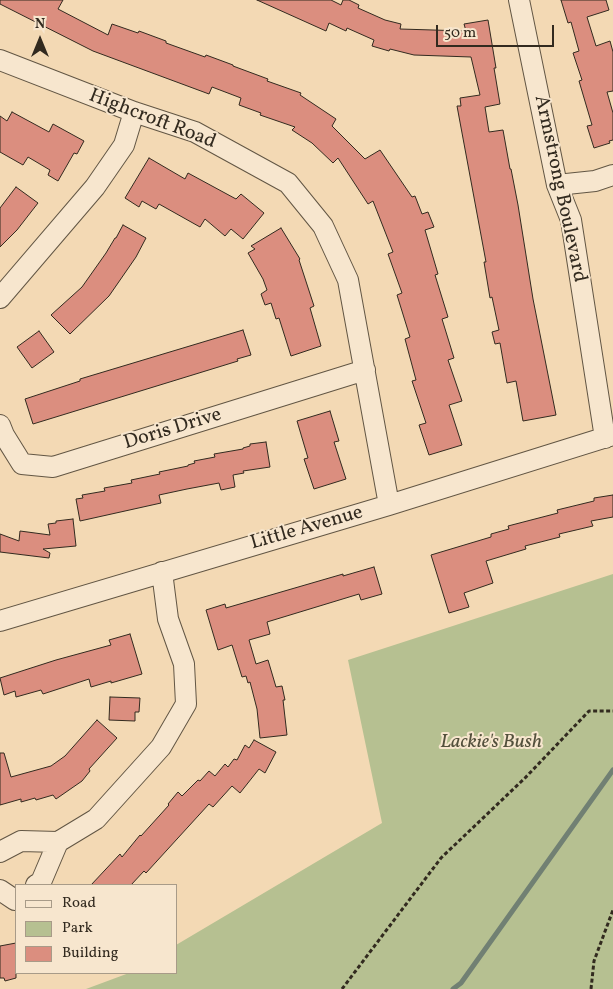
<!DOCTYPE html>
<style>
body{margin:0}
#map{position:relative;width:613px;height:989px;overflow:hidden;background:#f3d9b4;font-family:Vollkorn,serif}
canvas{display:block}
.legend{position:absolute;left:15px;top:884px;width:162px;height:90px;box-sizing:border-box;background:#f7e6ce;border:1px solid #a89b88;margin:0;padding:6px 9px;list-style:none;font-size:15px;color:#322a1f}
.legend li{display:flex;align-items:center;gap:10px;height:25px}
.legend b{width:25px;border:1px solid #a89b88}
.north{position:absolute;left:15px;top:15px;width:50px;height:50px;-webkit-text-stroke:4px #f7e6ce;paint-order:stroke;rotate:0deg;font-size:14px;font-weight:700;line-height:20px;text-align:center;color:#322a1f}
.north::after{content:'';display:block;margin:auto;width:18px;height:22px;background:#322a1f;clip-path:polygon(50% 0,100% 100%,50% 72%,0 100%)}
.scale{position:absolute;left:436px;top:25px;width:118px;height:22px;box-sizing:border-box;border:2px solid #322a1f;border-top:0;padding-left:6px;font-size:15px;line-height:18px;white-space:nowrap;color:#322a1f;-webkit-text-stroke:4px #f7e6ce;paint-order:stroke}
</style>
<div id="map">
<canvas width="613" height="989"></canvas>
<ul class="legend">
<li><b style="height:6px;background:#f7e6ce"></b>Road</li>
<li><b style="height:14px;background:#b6c091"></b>Park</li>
<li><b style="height:14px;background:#db8e7f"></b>Building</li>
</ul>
<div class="north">N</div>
<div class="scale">50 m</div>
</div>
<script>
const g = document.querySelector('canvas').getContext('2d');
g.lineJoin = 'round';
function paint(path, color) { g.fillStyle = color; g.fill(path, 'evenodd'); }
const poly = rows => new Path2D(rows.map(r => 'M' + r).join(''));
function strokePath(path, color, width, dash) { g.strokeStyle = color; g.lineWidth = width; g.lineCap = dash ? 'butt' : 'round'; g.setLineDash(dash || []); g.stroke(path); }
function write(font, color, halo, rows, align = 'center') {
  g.font = font + ' Vollkorn,serif'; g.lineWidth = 4; g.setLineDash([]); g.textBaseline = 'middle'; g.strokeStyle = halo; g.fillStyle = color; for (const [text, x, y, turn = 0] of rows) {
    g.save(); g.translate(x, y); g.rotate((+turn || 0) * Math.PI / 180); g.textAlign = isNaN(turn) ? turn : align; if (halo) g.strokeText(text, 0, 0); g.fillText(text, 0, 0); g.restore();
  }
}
paint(poly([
 [613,574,613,989,86,989,129,973,176,973,176,945,382,823,348,660]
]), '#b6c091');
strokePath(poly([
 [453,989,461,983,613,770]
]), '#718073', 5);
const building = poly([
 [0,0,63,0,58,9,108,35,112,24,138,33,139,31,166,41,166,43,205,57,206,55,233,65,233,66,268,79,267,81,301,93,300,95,336,119,332,126,365,159,380,150,412,197,415,196,422,214,428,212,434,227,425,230,438,274,435,275,448,317,442,319,454,358,448,360,462,401,449,405,462,445,429,455,419,425,426,423,412,381,416,380,405,339,410,337,397,295,402,293,388,254,393,252,373,201,368,204,338,158,333,163,312,143,292,130,295,127,260,115,261,113,239,105,241,98,212,87,209,94,93,51,0,4,0,0],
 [257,0,331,0,341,5,343,0,349,0,359,5,358,8,385,20,401,24,400,29,466,31,464,24,488,20,496,68,494,68,500,104,485,107,489,132,503,130,510,169,511,169,518,205,533,299,556,415,523,421,516,381,507,383,500,343,495,344,492,332,499,330,492,297,490,298,484,262,486,262,457,106,461,106,460,98,480,95,471,57,414,55,390,49,389,51,372,46,374,40,347,28,346,31,329,23,326,31,257,0],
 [561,0,606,0,609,10,587,17,596,46,610,41,613,52,613,91,607,92,613,113,613,140,609,141,610,143,594,148,587,126,592,125,579,81,582,80,573,53,579,51,571,22,568,23,561,0],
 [12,112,49,132,53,124,84,141,77,154,74,153,58,181,48,175,50,170,28,157,23,165,0,152,0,116,7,121,12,112],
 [149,158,185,179,188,173,236,199,241,194,264,213,243,239,231,229,225,236,205,219,200,227,159,204,156,209,142,201,139,207,125,198,149,158],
 [16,187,38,203,17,230,0,247,0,208,16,187],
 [123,225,146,238,136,257,109,296,70,334,51,315,82,287,106,253,115,238,116,238,123,225],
 [281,228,300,259,299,260,314,306,310,308,321,346,291,356,279,318,276,319,271,303,265,305,261,294,267,290,263,279,248,253,255,249,251,246,281,228],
 [243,330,251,355,237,359,238,361,33,424,25,399,80,381,80,379,243,330],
 [39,331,54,352,32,368,17,347,39,331],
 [330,411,339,441,334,442,346,479,314,489,304,459,308,458,297,421,330,411],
 [266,442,270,467,243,471,244,473,233,475,235,487,221,490,219,483,187,489,159,495,161,503,80,521,76,499,83,498,82,495,105,491,104,488,132,483,131,480,160,474,159,472,188,466,188,465,195,463,194,461,215,457,214,454,243,449,243,448,250,446,250,444,266,442],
 [613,495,613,517,591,521,593,526,559,534,560,537,525,546,526,549,486,561,493,583,464,593,469,607,449,613,431,555,491,537,491,534,509,529,508,526,558,513,557,510,594,501,594,498,613,495],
 [73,519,76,546,43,549,50,553,49,558,0,552,0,534,19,541,20,531,50,535,48,524,56,523,56,521,73,519],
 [374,567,382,594,361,600,359,594,267,622,270,634,249,640,256,664,268,660,276,687,282,686,285,700,283,700,287,735,260,738,257,709,250,682,248,683,246,676,242,677,232,645,218,650,206,610,225,604,226,608,343,574,343,576,374,567],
 [130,634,142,674,111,683,111,681,91,687,89,679,43,694,41,690,16,697,15,691,4,695,0,678,56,660,111,645,109,640,130,634],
 [110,697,140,698,139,712,135,712,135,721,109,720,110,697],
 [97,720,117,738,89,769,90,771,82,781,56,799,53,795,36,800,35,798,21,802,21,799,0,805,0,753,4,753,11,777,51,766,65,756,97,720],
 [254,740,276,752,265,773,259,769,240,793,232,786,213,807,209,804,146,873,144,871,131,885,91,885,120,854,122,857,140,835,141,836,169,805,168,804,178,792,182,796,198,780,200,781,209,771,215,776,225,764,228,767,234,759,237,760,245,745,249,748,254,740],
 [16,943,16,978,5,981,4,978,0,978,0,946,16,943]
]);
paint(building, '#db8e7f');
strokePath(building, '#322a1f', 1);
const minor = poly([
 [519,0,557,185,571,220,605,438],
 [0,60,134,112,195,132,288,183,323,226,348,280,389,505],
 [557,185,595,181,613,175],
 [0,298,95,187,124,145,134,112],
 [0,425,4,435,22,464,53,467,365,370],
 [0,621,389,505,613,435],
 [0,852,21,841,58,842,96,819,161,747,186,704,184,664,168,619,162,572],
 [36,885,41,882,58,842],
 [0,890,15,900,16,899]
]);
strokePath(minor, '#625644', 22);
strokePath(poly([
 [342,989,441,858,525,778,589,711,613,711],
 [591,989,594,961,613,910]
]), '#322a1f', 3, [4, 2.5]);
strokePath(minor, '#f7e6ce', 20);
write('20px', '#322a1f', '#f7e6ce', [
 ["Highcroft Road",152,120,21],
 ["Armstrong Boulevard",559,189,78],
 ["Doris Drive",173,430,-17],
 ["Little Avenue",307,529,-16]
]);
write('italic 20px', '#53503c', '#f7e6ce', [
 ["Lackie's Bush",491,743]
]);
</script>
